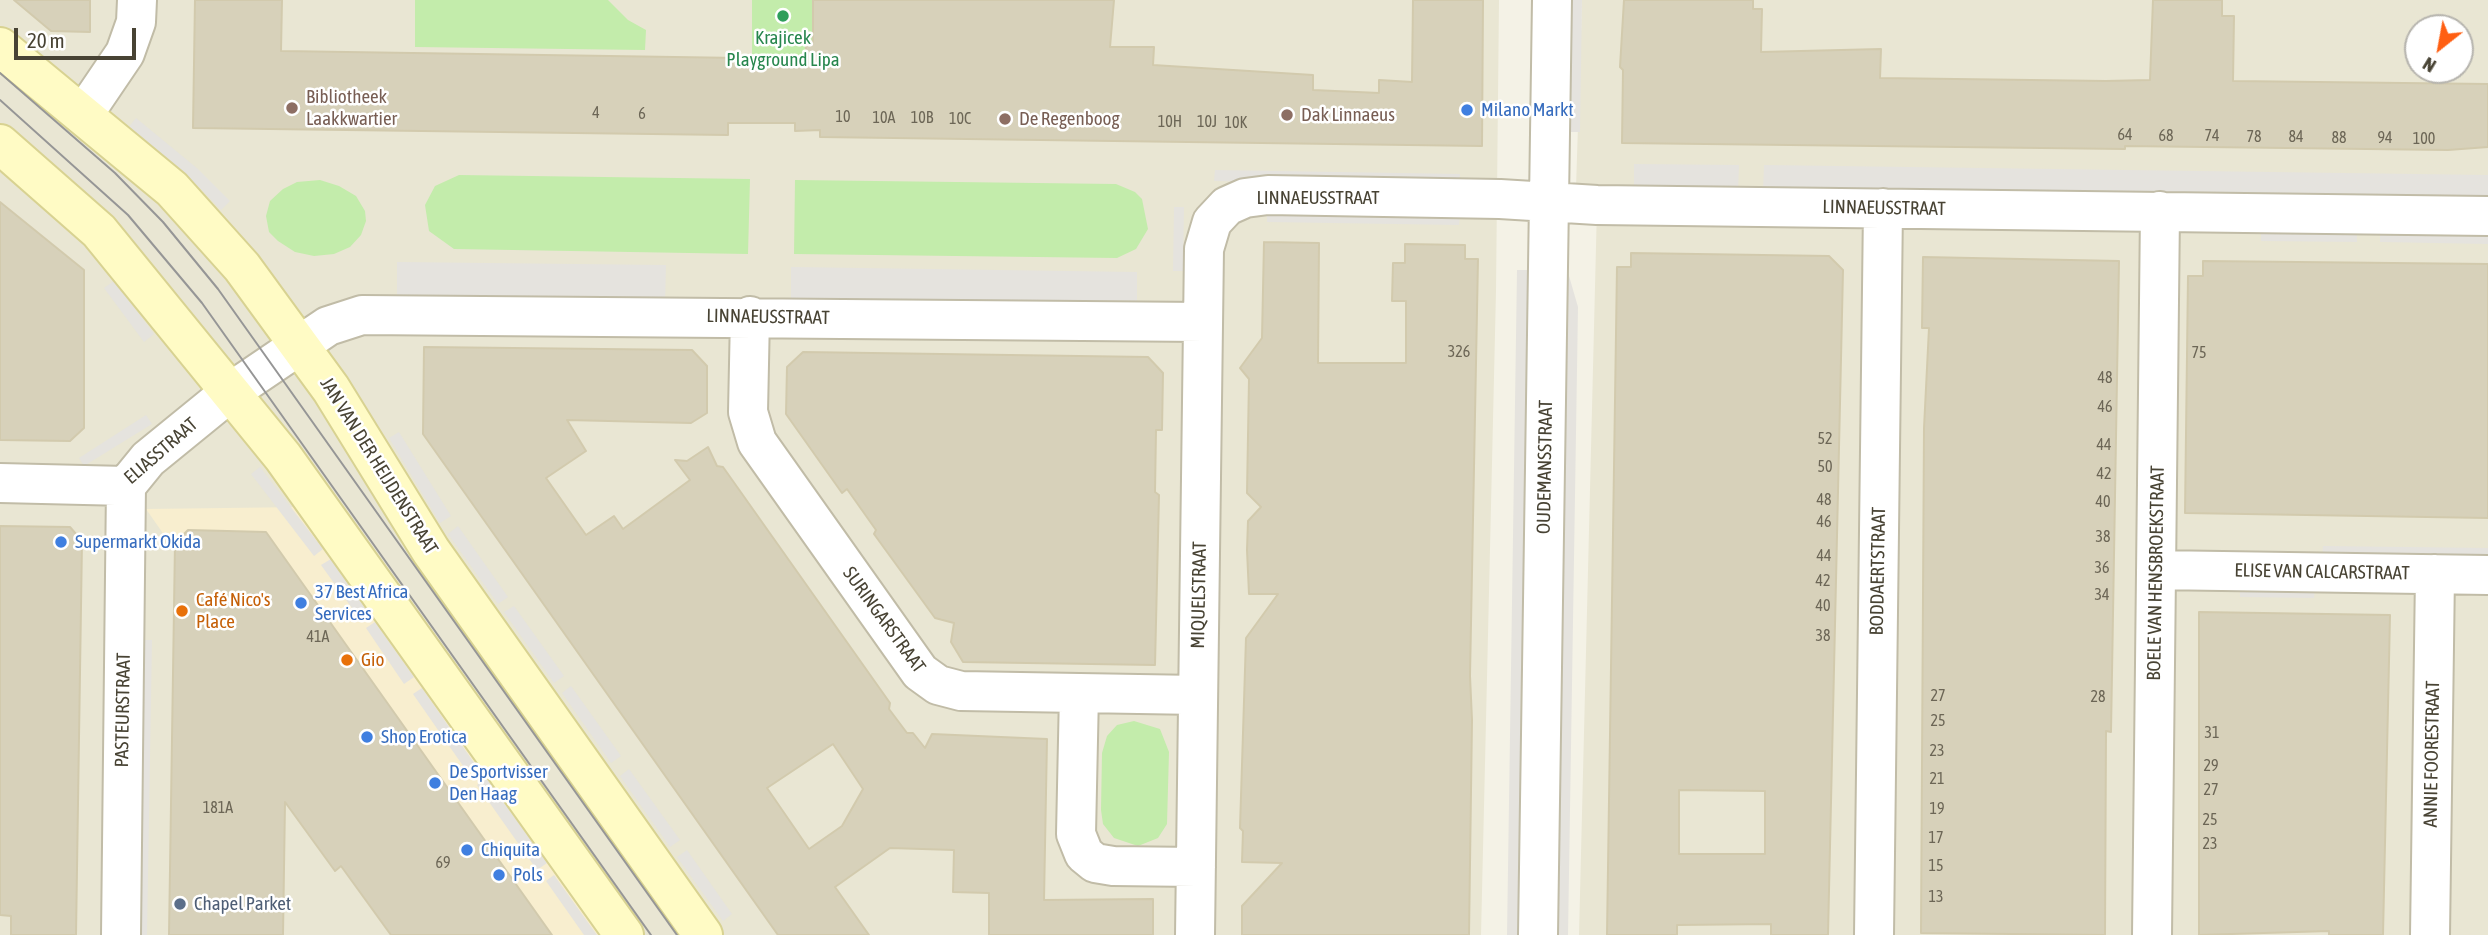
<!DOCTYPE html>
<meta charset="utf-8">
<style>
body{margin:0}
#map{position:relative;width:2488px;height:935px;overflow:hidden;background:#f4f2e6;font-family:"Asap Condensed",sans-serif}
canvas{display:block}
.north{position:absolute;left:2404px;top:14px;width:70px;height:70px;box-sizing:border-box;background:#fff;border:2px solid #b6b4ae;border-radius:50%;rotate:211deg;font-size:19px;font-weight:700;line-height:28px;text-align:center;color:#484334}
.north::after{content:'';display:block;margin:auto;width:24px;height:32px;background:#ff5f12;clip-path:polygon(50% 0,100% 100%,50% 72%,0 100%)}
.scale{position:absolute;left:14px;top:28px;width:122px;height:32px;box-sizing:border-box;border:4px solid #484334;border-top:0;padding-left:9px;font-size:21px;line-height:24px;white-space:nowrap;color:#484334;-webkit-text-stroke:5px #fff;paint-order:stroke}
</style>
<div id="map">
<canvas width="2488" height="935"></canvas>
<div class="north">N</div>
<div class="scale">20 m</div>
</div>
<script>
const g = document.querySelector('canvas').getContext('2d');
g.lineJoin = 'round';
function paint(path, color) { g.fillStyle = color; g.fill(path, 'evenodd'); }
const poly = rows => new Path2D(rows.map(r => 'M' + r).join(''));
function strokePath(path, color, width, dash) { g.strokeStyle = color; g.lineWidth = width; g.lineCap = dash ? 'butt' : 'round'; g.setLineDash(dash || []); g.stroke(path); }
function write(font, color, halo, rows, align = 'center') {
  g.font = font + ' "Asap Condensed",sans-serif'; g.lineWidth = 5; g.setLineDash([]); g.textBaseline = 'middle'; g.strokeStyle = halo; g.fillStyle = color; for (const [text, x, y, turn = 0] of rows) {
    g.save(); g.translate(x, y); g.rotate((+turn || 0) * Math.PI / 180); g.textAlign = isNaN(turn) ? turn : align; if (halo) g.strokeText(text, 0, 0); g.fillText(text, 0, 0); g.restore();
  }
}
paint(poly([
 [0,0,1499,0,1496,291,1481,935,0,935],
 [1582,0,2488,0,2488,935,1579,935,1597,206,1576,188],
 [2418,28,2460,28,2460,70,2418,70]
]), '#e9e6d3');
paint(poly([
 [304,507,605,935,443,935,146,509]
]), '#f8eecf');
paint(poly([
 [415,0,608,0,628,20,646,30,645,50,415,47],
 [752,0,813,0,814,42,806,42,808,62,752,59],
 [459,175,750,179,748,254,454,249,429,231,425,205,435,186],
 [320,180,339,186,356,196,365,211,366,221,361,235,350,247,334,254,314,256,295,252,278,241,269,232,266,216,270,201,283,189,297,182],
 [795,180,1116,184,1135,192,1142,199,1148,229,1136,249,1117,258,794,254],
 [1134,721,1160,729,1169,752,1167,824,1158,838,1138,846,1114,838,1103,824,1101,810,1102,753,1107,736,1117,725]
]), '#c3ecab');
paint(poly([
 [1572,0,1582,0,1580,132,1570,132],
 [136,118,198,169,230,201,221,210,200,188,128,128],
 [1634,164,1739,165,1738,192,1634,190],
 [1764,165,2488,175,2488,201,1763,192],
 [1215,170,1460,174,1459,185,1214,181],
 [1174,207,1184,207,1183,271,1173,271],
 [1267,211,1460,214,1459,225,1267,222],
 [2261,230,2357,231,2357,242,2261,241],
 [2380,232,2488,233,2488,244,2380,242],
 [397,262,666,265,665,305,397,302],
 [791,267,1137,272,1137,312,791,308],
 [1567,269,1578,307,1568,935,1557,935],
 [1517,270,1528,270,1518,935,1507,935],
 [114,281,154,334,144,342,104,288],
 [146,415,152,424,84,466,79,458],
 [399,432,451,516,440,523,389,438],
 [260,467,323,549,314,556,251,474],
 [458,526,508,597,498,604,448,534],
 [2323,546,2488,548,2488,560,2322,558],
 [331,559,366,609,357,615,321,565],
 [2240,586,2315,586,2314,598,2240,597],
 [514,606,564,676,554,683,504,612],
 [375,622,414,677,404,684,366,628],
 [141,640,152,640,147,935,137,935],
 [571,686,621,756,611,763,562,693],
 [422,688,477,767,468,773,413,694],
 [629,769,680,840,670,847,620,776],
 [487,779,547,863,537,870,477,785],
 [687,850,732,914,723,921,677,857],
 [554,875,597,935,584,935,546,881]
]), '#e5e3de');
const building = poly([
 [14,0,90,0,90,32,51,31,14,0],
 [195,0,282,0,281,51,806,59,806,42,813,42,813,0,1114,0,1110,47,1154,47,1153,65,1313,75,1313,90,1379,93,1379,80,1412,82,1413,0,1483,0,1482,146,820,137,820,130,795,131,795,123,728,123,728,135,193,128,195,0],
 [1624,0,1753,0,1753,9,1762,9,1761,52,1881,49,1880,78,2106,81,2150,80,2153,0,2222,0,2222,16,2234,16,2233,81,2488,84,2488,147,2448,150,2125,146,2125,149,1622,143,1623,70,1620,67,1624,0],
 [0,202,84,270,84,428,70,441,0,440,0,202],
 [1264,242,1319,243,1318,363,1406,363,1406,301,1392,301,1393,263,1405,263,1405,244,1465,245,1465,259,1478,259,1470,676,1472,720,1469,935,1242,935,1242,906,1282,863,1242,862,1243,831,1240,828,1246,638,1278,594,1249,594,1247,550,1248,521,1261,507,1247,493,1249,379,1240,368,1262,338,1264,242],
 [1631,253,1829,256,1843,270,1828,935,1771,935,1771,924,1677,925,1677,935,1607,935,1617,267,1631,267,1631,253],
 [1679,790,1765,791,1765,854,1679,854,1679,790],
 [1923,257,2119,261,2111,732,2106,731,2105,935,1921,933,1924,428,1929,328,1922,328,1923,257],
 [2203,261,2488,264,2488,518,2185,513,2188,276,2203,276,2203,261],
 [424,347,692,350,707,366,707,413,691,423,567,420,586,451,546,478,586,535,614,516,623,529,690,480,675,460,687,461,708,447,717,466,723,467,890,703,889,709,907,733,913,733,925,748,932,734,1047,739,1044,900,1153,899,1153,935,989,935,989,893,953,892,954,850,890,848,835,887,869,935,778,935,423,434,424,347],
 [833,744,863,789,842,826,809,849,767,788,833,744],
 [803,352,1148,357,1163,373,1162,430,1156,430,1155,492,1159,495,1155,665,963,662,951,642,954,623,935,618,874,534,876,530,847,489,842,493,786,414,787,367,803,352],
 [0,526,70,527,82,541,76,935,11,935,11,916,0,915,0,526],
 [188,530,266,532,552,935,391,935,341,866,335,871,285,802,283,935,169,935,175,543,188,530],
 [2199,612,2390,615,2383,935,2329,935,2329,931,2199,935,2199,612]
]);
paint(building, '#d7d1ba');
strokePath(building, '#d2caad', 2);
const street = poly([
 [83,115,125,53,136,22,137,0],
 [750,316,748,412,757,442,920,672,938,685,961,691,1198,695],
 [0,483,126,486],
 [126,486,148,459,229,393,328,326,362,315,1203,322],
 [2156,570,2488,575],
 [1079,693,1076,834,1084,854,1095,863,1113,866,1196,867],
 [121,935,126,486],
 [1195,935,1204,249,1212,222,1227,206,1245,198,1268,195,1500,199,1597,205,2488,216],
 [1538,935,1552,0],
 [1874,935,1883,208],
 [2152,935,2160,211],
 [2430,935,2435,574]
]);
const secondary = poly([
 [0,47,172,189,242,267,331,389,431,551,703,935],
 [0,144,99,231,283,457,624,935]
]);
strokePath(street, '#c1bca7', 42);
strokePath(secondary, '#d8d291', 42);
strokePath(street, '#fff', 38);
strokePath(secondary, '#fffbc5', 38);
strokePath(poly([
 [0,73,115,173,163,222,218,289,677,935],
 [0,100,128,215,202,303,651,935]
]), '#969696', 2);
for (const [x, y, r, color] of [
 [783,16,7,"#2e9e5b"],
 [292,108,7,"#8d6e63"],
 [1467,110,7,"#3f7fe0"],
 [1287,115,7,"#8d6e63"],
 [1005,119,7,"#8d6e63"],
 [61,542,7,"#3f7fe0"],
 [301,603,7,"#3f7fe0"],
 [182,611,7,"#e8710a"],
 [347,660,7,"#e8710a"],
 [367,737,7,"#3f7fe0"],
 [435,783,7,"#3f7fe0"],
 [467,850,7,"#3f7fe0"],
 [499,875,7,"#3f7fe0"],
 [180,904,7,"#5c6f8a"]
]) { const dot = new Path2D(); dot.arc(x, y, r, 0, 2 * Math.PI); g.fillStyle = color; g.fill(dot); strokePath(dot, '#fff', 2.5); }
write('16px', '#6c6656', null, [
 ["4",596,113],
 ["6",642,114],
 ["10",843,117],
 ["10A",884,118],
 ["10B",922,118],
 ["10C",960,119],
 ["10H",1170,122],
 ["10J",1207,122],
 ["10K",1236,123],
 ["64",2125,135],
 ["68",2166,136],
 ["74",2212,136],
 ["78",2254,137],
 ["84",2296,137],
 ["88",2339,138],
 ["94",2385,138],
 ["100",2424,139],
 ["326",1459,352],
 ["75",2199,353],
 ["48",2105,378],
 ["46",2105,407],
 ["52",1825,439],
 ["44",2104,445],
 ["50",1825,467],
 ["42",2104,474],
 ["48",1824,500],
 ["40",2103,502],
 ["46",1824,522],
 ["38",2103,537],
 ["44",1824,556],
 ["36",2102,568],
 ["42",1823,581],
 ["34",2102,595],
 ["40",1823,606],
 ["38",1823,636],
 ["41A",318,637],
 ["27",1938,696],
 ["28",2098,697],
 ["25",1938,721],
 ["31",2212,733],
 ["23",1937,751],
 ["29",2211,766],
 ["21",1937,779],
 ["27",2211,790],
 ["181A",218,808],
 ["19",1937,809],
 ["25",2210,820],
 ["17",1936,838],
 ["23",2210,844],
 ["69",443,863],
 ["15",1936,866],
 ["13",1936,897]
]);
write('19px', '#27864d', '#fff', [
 ["Krajicek",783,38],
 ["Playground Lipa",783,60]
]);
write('19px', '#785e54', '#fff', [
 ["Bibliotheek",306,97],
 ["Laakkwartier",306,119],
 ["Dak Linnaeus",1301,115],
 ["De Regenboog",1019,119]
], 'left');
write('19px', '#366cbe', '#fff', [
 ["Milano Markt",1481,110],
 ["Supermarkt Okida",75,542],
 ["37 Best Africa",315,592],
 ["Services",315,614],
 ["Shop Erotica",381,737],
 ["De Sportvisser",449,772],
 ["Den Haag",449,794],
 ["Chiquita",481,850],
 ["Pols",513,875]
], 'left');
write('19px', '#484334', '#fff', [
 ["LINNAEUSSTRAAT",1318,198],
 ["LINNAEUSSTRAAT",1884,208,1],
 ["LINNAEUSSTRAAT",768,317,1],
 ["ELIASSTRAAT",161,451,-41],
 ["JAN VAN DER HEIJDENSTRAAT",379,466,58],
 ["OUDEMANSSTRAAT",1545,467,-89],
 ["BODDAERTSTRAAT",1878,571,-89],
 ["ELISE VAN CALCARSTRAAT",2322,572,1],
 ["BOELE VAN HENSBROEKSTRAAT",2156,573,-89],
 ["MIQUELSTRAAT",1199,595,-89],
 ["SURINGARSTRAAT",884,620,54],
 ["PASTEURSTRAAT",123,710,-89],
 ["ANNIE FOORESTRAAT",2432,754,-89]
]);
write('19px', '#c56008', '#fff', [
 ["Café Nico's",196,600],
 ["Place",196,622],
 ["Gio",361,660]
], 'left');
write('19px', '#4e5e75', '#fff', [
 ["Chapel Parket",194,904]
], 'left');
</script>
